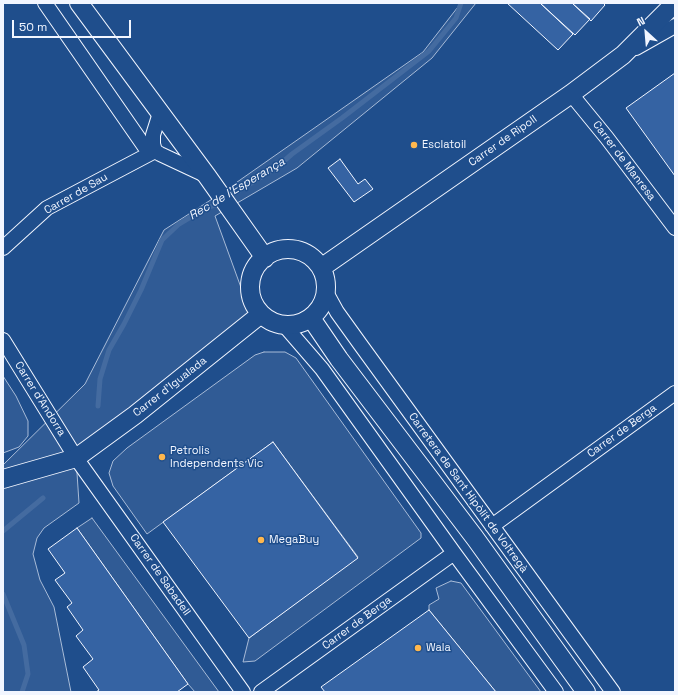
<!DOCTYPE html>
<meta charset="utf-8">
<style>
body{margin:0}
#map{position:relative;width:678px;height:695px;overflow:hidden;background:#1f4e8c;font-family:"Space Grotesk",sans-serif}
canvas{display:block}
.frame{position:absolute;inset:0;border:4px solid #f2f6ff;pointer-events:none}
.north{position:absolute;left:626px;top:12px;width:40px;height:40px;-webkit-text-stroke:3px #1f4e8c;paint-order:stroke;rotate:334deg;font-size:11px;font-weight:700;line-height:16px;text-align:center;color:#f2f6ff}
.north::after{content:'';display:block;margin:auto;width:14px;height:18px;background:#f2f6ff;clip-path:polygon(50% 0,100% 100%,50% 72%,0 100%)}
.scale{position:absolute;left:12px;top:20px;width:119px;height:18px;box-sizing:border-box;border:2px solid #f2f6ff;border-top:0;padding-left:5px;font-size:12px;line-height:14px;white-space:nowrap;color:#f2f6ff;-webkit-text-stroke:3px #1f4e8c;paint-order:stroke}
</style>
<div id="map">
<canvas width="678" height="695"></canvas>
<div class="frame"></div>
<div class="north">N</div>
<div class="scale">50 m</div>
</div>
<script>
const g = document.querySelector('canvas').getContext('2d');
g.lineJoin = 'round';
function paint(path, color) { g.fillStyle = color; g.fill(path, 'evenodd'); }
const poly = rows => new Path2D(rows.map(r => 'M' + r).join(''));
function strokePath(path, color, width, dash) { g.strokeStyle = color; g.lineWidth = width; g.lineCap = dash ? 'butt' : 'round'; g.setLineDash(dash || []); g.stroke(path); }
function write(font, color, halo, rows, align = 'center') {
  g.font = font + ' "Space Grotesk",sans-serif'; g.lineWidth = 3; g.setLineDash([]); g.textBaseline = 'middle'; g.strokeStyle = halo; g.fillStyle = color; for (const [text, x, y, turn = 0] of rows) {
    g.save(); g.translate(x, y); g.rotate((+turn || 0) * Math.PI / 180); g.textAlign = isNaN(turn) ? turn : align; if (halo) g.strokeText(text, 0, 0); g.fillText(text, 0, 0); g.restore();
  }
}
const built = poly([
 [461,3,476,3,432,58,297,168,215,216,251,315,76,458,79,503,44,528,37,538,33,554,40,580,54,607,71,692,3,692,3,465,85,384,164,230,220,194,423,52,461,3],
 [264,352,285,352,296,358,421,533,421,538,255,661,243,662,249,638,358,557,273,442,147,534,113,486,109,473,113,461,127,448,255,355,264,352],
 [3,376,16,396,28,421,28,436,19,447,3,453,3,376],
 [92,518,219,692,195,692,188,684,77,528,92,518],
 [451,581,461,583,541,692,496,692,429,610,429,605,439,599,436,588,451,581]
]);
paint(built, '#305b95');
strokePath(built, '#a8bbd7', 1);
strokePath(poly([
 [98,406,100,379,109,350,124,324,141,290,162,240,179,224,204,209,215,205,276,168,292,154,342,118,429,51,456,18,461,3],
 [3,531,43,498],
 [3,594,24,645,28,674,22,692]
]), '#446ba0', 5);
const building = poly([
 [507,3,540,3,573,34,558,50,507,3],
 [540,3,572,3,590,19,575,35,540,3],
 [572,3,603,3,605,5,591,21,572,3],
 [675,73,675,176,626,108,675,73],
 [340,159,358,184,365,179,373,189,354,202,328,168,340,159],
 [273,442,358,558,249,638,163,522,273,442],
 [77,528,188,684,177,692,96,692,99,690,83,667,93,659,76,636,83,630,67,607,72,603,55,580,65,573,48,549,77,528],
 [429,610,496,692,325,692,321,687,429,610]
]);
paint(building, '#3563a3');
strokePath(building, '#f2f6ff', 1);
const minor = poly([
 [45,3,149,153],
 [636,48,675,26],
 [571,94,607,138,675,228],
 [160,113,153,135,153,144,155,151,160,154,207,176],
 [3,248,47,208,155,151],
 [326,292,337,312,360,344,613,692],
 [284,325,322,369,454,553,556,692],
 [3,340,76,458,243,692],
 [492,526,675,393],
 [261,692,454,553]
]);
const tertiary = poly([
 [79,3,207,176,265,258],
 '250 287a38 38 0 1 1 76 0a38 38 0 1 1-76 0Z',
 [321,268,571,94,623,55,675,3],
 [311,318,339,359,475,538,586,692],
 [3,479,76,458,135,415,261,314]
]);
strokePath(minor, '#f2f6ff', 16);
strokePath(tertiary, '#f2f6ff', 20);
strokePath(minor, '#1f4e8c', 14);
strokePath(tertiary, '#1f4e8c', 18);
for (const [x, y, r, color] of [
 [414,145,4,"#ffb74d"],
 [162,457,4,"#ffb74d"],
 [261,540,4,"#ffb74d"],
 [418,648,4,"#ffb74d"]
]) { const dot = new Path2D(); dot.arc(x, y, r, 0, 2 * Math.PI); g.fillStyle = color; g.fill(dot); strokePath(dot, '#1f4e8c', 1.5); }
write('11px', '#f2f6ff', '#1f4e8c', [
 ["Carrer de Ripoll",503,141,-35],
 ["Carrer de Manresa",624,161,53],
 ["Carrer de Sau",76,194,-30],
 ["Carrer d'Igualada",170,387,-38],
 ["Carrer d'Andorra",40,399,58],
 ["Carrer de Berga",622,431,-36],
 ["Carretera de Sant Hipòlit de Voltregà",468,493,54],
 ["Carrer de Sabadell",160,575,55],
 ["Carrer de Berga",357,623,-36]
]);
write('11px', '#f2f6ff', '#1f4e8c', [
 ["Esclatoil",422,145],
 ["Petrolis",170,451],
 ["Independents Vic",170,464],
 ["MegaBuy",269,540],
 ["Wala",426,648]
], 'left');
write('italic 12px', '#f2f6ff', '#1f4e8c', [
 ["Rec de l'Esperança",237,189,-31]
]);
</script>
